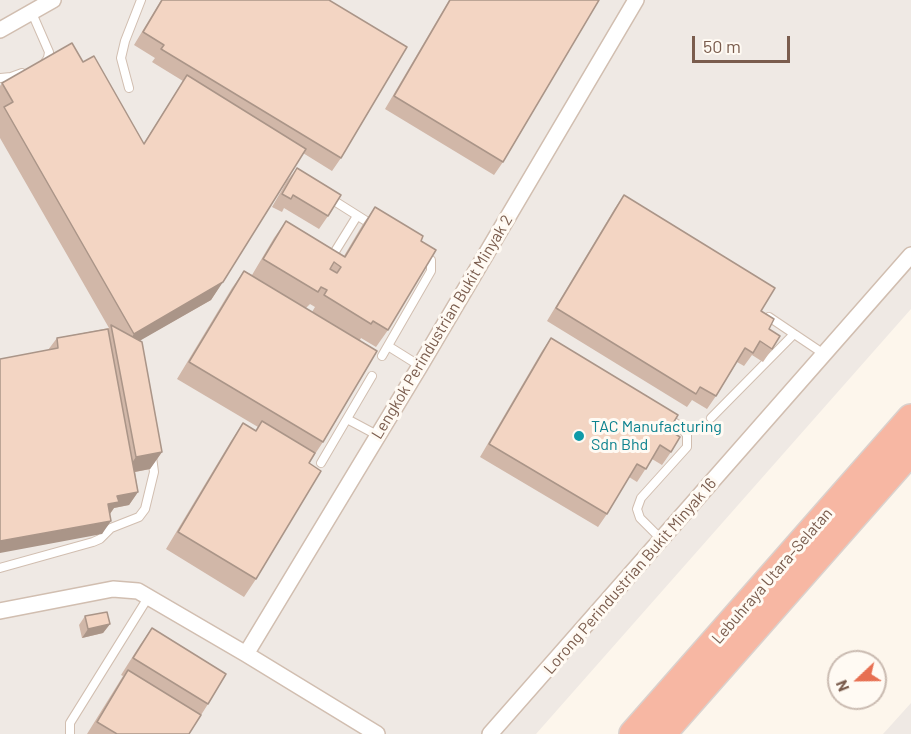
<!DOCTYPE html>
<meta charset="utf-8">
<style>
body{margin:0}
#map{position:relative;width:911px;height:734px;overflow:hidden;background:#fdf6ec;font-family:Barlow,sans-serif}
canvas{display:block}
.north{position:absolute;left:827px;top:650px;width:60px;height:60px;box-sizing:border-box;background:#fffaf3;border:2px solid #cabbb1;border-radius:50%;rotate:248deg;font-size:16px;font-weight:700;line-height:24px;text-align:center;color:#7a5c4d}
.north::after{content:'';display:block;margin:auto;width:21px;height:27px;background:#e76f51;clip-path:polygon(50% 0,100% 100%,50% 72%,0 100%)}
.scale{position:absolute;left:692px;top:36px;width:98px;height:27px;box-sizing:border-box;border:3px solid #7a5c4d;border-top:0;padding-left:8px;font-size:18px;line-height:21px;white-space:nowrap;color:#7a5c4d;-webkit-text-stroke:4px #fffaf3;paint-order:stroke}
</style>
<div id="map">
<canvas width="911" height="734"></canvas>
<div class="north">N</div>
<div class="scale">50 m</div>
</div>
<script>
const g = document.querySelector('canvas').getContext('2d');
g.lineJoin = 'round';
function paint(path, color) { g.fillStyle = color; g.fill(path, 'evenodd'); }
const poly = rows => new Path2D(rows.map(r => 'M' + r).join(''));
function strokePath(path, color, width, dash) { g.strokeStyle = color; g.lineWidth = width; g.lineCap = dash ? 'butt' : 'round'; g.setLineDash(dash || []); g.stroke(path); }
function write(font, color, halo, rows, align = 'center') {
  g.font = font + ' Barlow,sans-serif'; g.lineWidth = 6; g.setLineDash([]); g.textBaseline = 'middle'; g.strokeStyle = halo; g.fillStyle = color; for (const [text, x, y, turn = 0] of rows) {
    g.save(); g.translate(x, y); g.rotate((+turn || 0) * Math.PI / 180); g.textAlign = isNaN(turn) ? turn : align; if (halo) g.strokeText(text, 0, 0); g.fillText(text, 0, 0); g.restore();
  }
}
paint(poly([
 [0,0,911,0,911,309,536,734,0,734],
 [911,703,911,734,883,734]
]), '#efe9e4');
const service = poly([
 [32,13,49,52,48,58,44,64],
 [0,78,11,77,22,73],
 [129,88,121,58,125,41,141,0],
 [328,197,374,226],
 [331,258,357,216],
 [769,317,824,354],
 [388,346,420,366],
 [382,356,431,271,431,260,423,255],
 [711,418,794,334],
 [347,419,377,435],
 [321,463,372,376],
 [662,540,640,518,637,509,641,498,687,447,687,435,680,426,666,417],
 [0,568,93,542,100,539,111,528,139,517,145,509,154,472,152,457],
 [70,734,70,723,149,596]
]);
const minor = poly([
 [0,30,53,0],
 [0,611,113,589,138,591,246,654,377,734],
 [246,654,420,366,636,0],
 [490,734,911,255]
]);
const motorway = poly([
 [633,734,911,418],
 [662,734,911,451]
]);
strokePath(service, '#d1beb0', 10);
strokePath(minor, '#d1beb0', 18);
strokePath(motorway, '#dad1cd', 30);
strokePath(service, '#fff', 8);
strokePath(minor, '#fff', 15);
strokePath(motorway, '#f7b7a3', 27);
paint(poly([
 [161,0,329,0,341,158,332,171,303,153,211,300,140,340,162,452,150,469,135,472,138,492,129,505,114,508,110,514,102,534,48,350,57,338,109,328,0,138,0,86,2,83,83,62,144,143,183,81,152,62,155,58,134,45],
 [449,0,599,0,503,162,494,175,385,109],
 [297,168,328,216,319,229,284,208,282,212,272,207,287,181],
 [624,195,761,311,769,329,772,349,763,362,752,355,744,366,737,362,716,396,707,409,692,400,687,407,547,321,615,208],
 [375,207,421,241,388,330,376,347,361,338,360,340,323,442,309,463,256,579,244,597,166,549,231,441,243,423,255,431,258,427,177,379,232,288,244,271,252,275,274,238,286,221,344,256,363,224],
 [310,304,315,307,312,312,306,308],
 [551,338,669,430,671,452,662,465,652,459,637,482,629,477,607,514,598,527,480,457,542,351],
 [85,616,110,624,103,633,82,638,79,625],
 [152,628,208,704,189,734,87,734,123,676,121,675,140,645]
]), '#d1b7a8');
paint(poly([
 [223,282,211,300,122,351,134,334],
 [162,452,150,469,124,474,136,457],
 [138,492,129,505,114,508,109,515,108,504,117,496],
 [111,521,102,534,0,553,0,541],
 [110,624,103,633,82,638,88,629]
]), '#aa9588');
const building = poly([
 [162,0,329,0,407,47,341,158,161,49,164,45,143,32,162,0],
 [450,0,599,0,503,162,394,96,450,0],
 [72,43,83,62,94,56,144,144,187,75,306,149,223,282,134,334,4,107,13,102,2,83,72,43],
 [297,168,341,195,328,216,293,195,291,199,282,194,297,168],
 [624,195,775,288,761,311,774,319,769,329,780,336,772,349,760,341,753,353,745,348,716,396,700,387,696,394,556,308,624,195],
 [375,207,423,236,421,241,436,250,388,330,373,321,371,324,324,295,327,290,321,287,318,292,263,259,286,221,345,257,375,207],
 [334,262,341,267,337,273,330,269,334,262],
 [244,271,377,351,323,442,189,362,244,271],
 [111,325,142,342,162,452,136,457,111,325],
 [108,329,138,492,117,496,119,502,108,504,111,521,0,541,0,359,58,348,57,338,108,329],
 [551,338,678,415,669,430,680,437,671,452,660,445,646,469,637,464,607,514,489,444,551,338],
 [262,421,315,453,309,463,321,471,256,579,178,532,243,423,256,431,262,421],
 [107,612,110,624,88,629,85,616,107,612],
 [152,628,226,674,208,704,133,658,152,628],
 [128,670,201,715,189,734,117,734,97,722,128,670]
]);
paint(building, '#f3d5c3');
strokePath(building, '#aa9588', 1.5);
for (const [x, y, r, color] of [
 [579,436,6,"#0f9aa8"]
]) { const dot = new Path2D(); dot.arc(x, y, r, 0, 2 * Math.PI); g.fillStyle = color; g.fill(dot); strokePath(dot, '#fffaf3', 2); }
write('16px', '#7a5c4d', '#fffaf3', [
 ["Lengkok Perindustrian Bukit Minyak 2",442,327,-59],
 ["Lorong Perindustrian Bukit Minyak 16",630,576,-49],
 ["Lebuhraya Utara–Selatan",772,576,-49]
]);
write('16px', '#0d838f', '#fffaf3', [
 ["TAC Manufacturing",591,427],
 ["Sdn Bhd",591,445]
], 'left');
</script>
